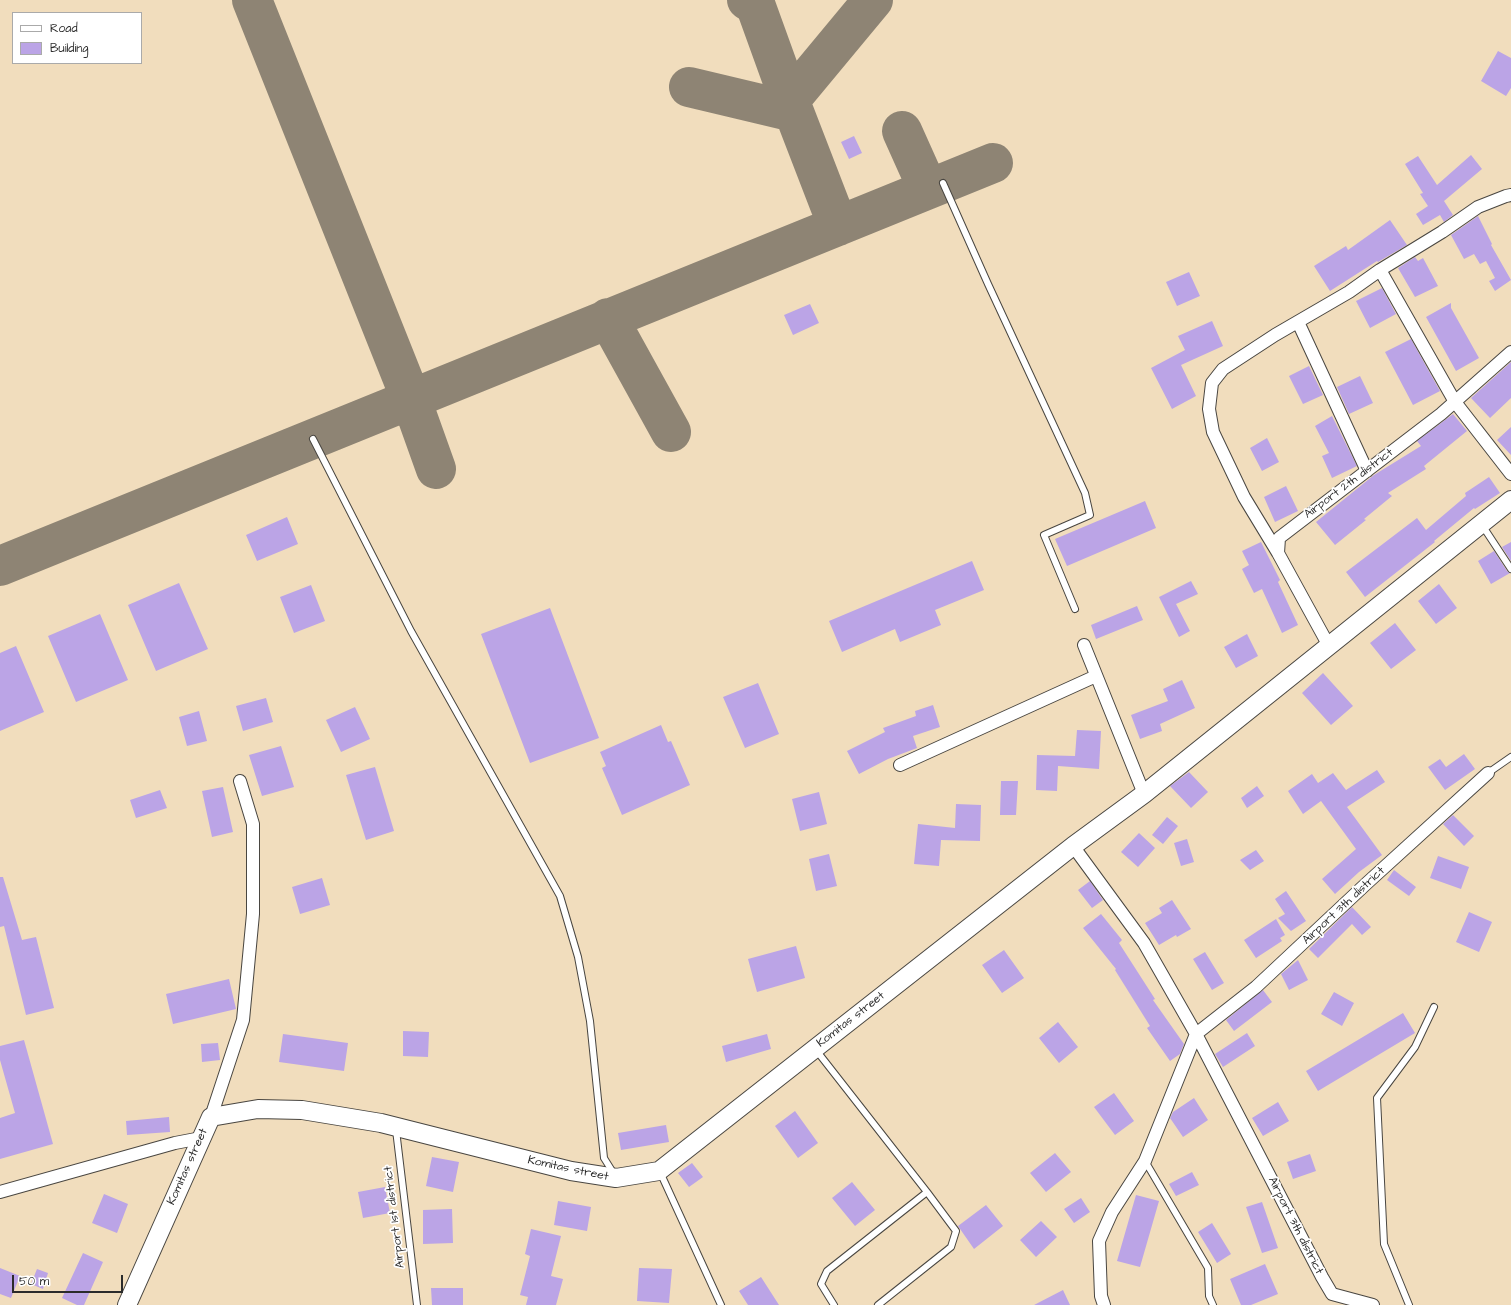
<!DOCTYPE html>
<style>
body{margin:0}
#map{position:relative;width:1511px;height:1305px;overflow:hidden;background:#f1ddbd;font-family:"Architects Daughter",sans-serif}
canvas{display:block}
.legend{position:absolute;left:12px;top:12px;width:130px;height:52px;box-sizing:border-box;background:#fff;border:1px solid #aaa;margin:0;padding:5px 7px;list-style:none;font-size:12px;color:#2b2b2b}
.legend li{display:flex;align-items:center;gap:8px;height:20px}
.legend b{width:20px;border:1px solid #aaa}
.scale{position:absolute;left:12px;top:1275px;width:111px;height:18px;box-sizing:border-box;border:2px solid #2b2b2b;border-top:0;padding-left:5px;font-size:12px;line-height:14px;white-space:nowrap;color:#2b2b2b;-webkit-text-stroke:3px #fff;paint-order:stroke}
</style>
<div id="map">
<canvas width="1511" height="1305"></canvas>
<ul class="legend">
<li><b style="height:5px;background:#fff"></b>Road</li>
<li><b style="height:11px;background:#bba4e6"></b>Building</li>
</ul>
<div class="scale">50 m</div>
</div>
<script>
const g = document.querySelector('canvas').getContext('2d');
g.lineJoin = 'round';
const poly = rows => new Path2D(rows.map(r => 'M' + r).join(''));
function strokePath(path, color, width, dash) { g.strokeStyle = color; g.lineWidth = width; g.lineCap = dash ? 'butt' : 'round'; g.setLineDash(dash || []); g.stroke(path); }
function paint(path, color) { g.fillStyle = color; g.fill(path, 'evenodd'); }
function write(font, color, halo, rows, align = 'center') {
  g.font = font + ' "Architects Daughter",sans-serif'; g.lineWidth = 3.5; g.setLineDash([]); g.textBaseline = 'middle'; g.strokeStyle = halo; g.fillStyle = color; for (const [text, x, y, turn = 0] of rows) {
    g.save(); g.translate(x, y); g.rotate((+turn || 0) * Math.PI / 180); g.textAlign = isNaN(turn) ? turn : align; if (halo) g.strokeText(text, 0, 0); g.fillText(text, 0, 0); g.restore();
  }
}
strokePath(poly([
 [252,0,411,399,436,469],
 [747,0,755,4,794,112,838,226],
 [689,87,794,112],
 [790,100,873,0],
 [902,131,928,189],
 [608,318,671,432],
 [0,566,993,163]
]), '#8e8474', 40);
paint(poly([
 [1498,51,1511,58,1511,88,1506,96,1481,81],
 [854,136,862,153,849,159,841,142],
 [1471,155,1482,169,1444,201,1453,215,1444,222,1440,215,1423,225,1416,214,1428,206,1420,194,1423,193,1405,164,1418,156,1437,185],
 [1478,216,1492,244,1491,245,1511,280,1495,291,1489,281,1495,278,1486,261,1480,264,1474,254,1464,259,1451,235],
 [1390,220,1407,245,1378,262,1377,261,1330,291,1314,266,1346,246,1348,250],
 [1415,257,1418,261,1423,258,1438,286,1415,297,1398,268],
 [1189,272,1200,296,1177,306,1166,282],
 [1382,288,1396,314,1370,328,1356,301],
 [1451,303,1451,308,1479,358,1456,371,1426,317],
 [810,304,819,323,793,335,784,315],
 [1212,321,1223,346,1181,365,1196,396,1172,409,1151,368,1185,350,1178,336],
 [1411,339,1440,391,1413,405,1385,352],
 [1511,362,1511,398,1490,418,1471,398],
 [1309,366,1323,395,1303,404,1289,376],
 [1360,376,1373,403,1349,414,1337,387],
 [1453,414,1467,431,1424,466,1426,469,1388,493,1392,496,1364,519,1366,520,1335,545,1316,522,1374,475,1421,446,1417,441],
 [1332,416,1357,466,1332,478,1322,456,1329,453,1315,426],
 [1511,427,1511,455,1497,440],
 [1267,438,1279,462,1262,471,1250,448],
 [1489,477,1500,493,1475,509,1474,508,1434,541,1435,542,1365,597,1346,572,1417,518,1426,530,1466,496,1465,493],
 [1286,486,1298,511,1275,522,1264,497],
 [1145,501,1156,528,1067,566,1055,539],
 [287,517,298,544,257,561,246,535],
 [1261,542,1280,580,1278,582,1298,625,1282,633,1262,589,1254,593,1242,569,1249,565,1242,551],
 [1511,542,1511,561,1502,547],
 [1494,551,1507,571,1510,573,1491,584,1478,561],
 [972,561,984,590,935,610,941,625,900,642,895,629,842,652,829,621],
 [1191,581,1198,594,1176,604,1190,631,1179,637,1159,597],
 [179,583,208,649,156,671,128,605],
 [1439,584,1457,608,1436,624,1418,601],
 [311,585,325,621,294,633,280,597],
 [1137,606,1143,620,1096,639,1091,625],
 [550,608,599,738,530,763,481,634],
 [100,614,128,680,76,702,48,636],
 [1395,623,1416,650,1391,669,1370,643],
 [1247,634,1258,656,1236,668,1224,647],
 [16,646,44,712,0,731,0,653],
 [1323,673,1353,706,1331,725,1302,693],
 [1182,680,1195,708,1160,724,1162,731,1140,739,1131,715,1168,701,1163,689],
 [758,683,779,734,745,748,723,697],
 [266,698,273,722,243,731,236,706],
 [933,705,940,727,913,736,917,748,888,759,859,774,847,751,885,732,883,728,916,716,915,711],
 [355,707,370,739,341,752,326,720],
 [199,711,207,741,187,746,179,717],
 [661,725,668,742,671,741,690,785,622,815,602,768,606,766,600,752],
 [1077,730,1101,731,1099,769,1058,766,1057,791,1036,790,1037,755,1075,756],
 [281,746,294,787,262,796,249,755],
 [1464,754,1475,769,1445,790,1428,767,1440,759,1446,767],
 [375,767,394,831,366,840,346,775],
 [1377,770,1385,782,1347,807,1382,855,1359,872,1335,894,1322,879,1356,849,1321,801,1303,814,1288,791,1312,774,1318,783,1333,773,1346,790],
 [1189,772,1208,792,1191,808,1170,786],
 [1001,781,1018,781,1016,815,1000,815],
 [1257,786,1264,796,1247,808,1241,798],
 [223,787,233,832,212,837,202,791],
 [160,790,167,808,136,818,130,800],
 [819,792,827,824,800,831,792,799],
 [956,804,981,805,980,841,941,840,939,866,914,864,918,824,955,828],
 [1453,815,1474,836,1464,846,1443,824],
 [1167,817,1178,826,1163,844,1152,835],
 [1139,833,1155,848,1138,867,1121,852],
 [1187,839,1194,862,1181,866,1174,843],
 [1256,850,1264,861,1250,870,1240,860],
 [829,854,837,886,816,891,809,859],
 [1438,856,1469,867,1461,889,1430,878],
 [1394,870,1416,887,1409,896,1387,880],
 [0,877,3,877,22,940,36,937,54,1008,26,1015,4,926,0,927],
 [322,878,330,905,300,914,292,887],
 [1090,881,1103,900,1092,908,1078,890],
 [1286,891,1306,921,1291,931,1278,918,1285,914,1275,899],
 [1172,900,1191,929,1177,937,1176,935,1159,945,1145,923,1162,913,1159,908],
 [1352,907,1371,927,1362,935,1352,924,1318,958,1309,949],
 [1469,912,1492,922,1479,952,1456,942],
 [1101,914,1122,940,1119,943,1155,999,1153,1000,1184,1044,1180,1054,1170,1061,1147,1028,1150,1026,1115,970,1116,969,1083,928],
 [1276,919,1285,935,1280,938,1282,941,1256,958,1244,940],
 [796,946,805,978,757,992,748,959],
 [1004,950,1024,978,1002,993,982,965],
 [1205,952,1224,983,1212,990,1193,959],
 [1298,960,1308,980,1289,990,1281,974],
 [229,979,236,1009,173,1024,166,994],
 [1263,990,1272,1002,1234,1031,1226,1020],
 [1334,992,1354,1003,1342,1026,1321,1014],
 [1403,1013,1415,1033,1318,1091,1306,1071],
 [1058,1022,1078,1047,1059,1063,1039,1038],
 [403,1031,429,1032,428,1057,403,1056],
 [1247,1033,1255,1046,1223,1067,1215,1054],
 [283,1034,348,1043,344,1071,279,1062],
 [767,1034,771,1049,726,1062,722,1046],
 [24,1040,53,1144,0,1159,0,1118,15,1113,0,1060,0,1046],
 [218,1043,220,1060,202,1062,201,1044],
 [1114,1093,1134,1121,1115,1135,1094,1107],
 [1194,1098,1208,1120,1183,1137,1170,1118,1173,1112],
 [1278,1102,1289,1121,1263,1136,1252,1118],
 [795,1111,818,1143,798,1158,775,1126],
 [169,1117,170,1132,127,1135,126,1121],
 [666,1125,669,1142,621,1150,618,1133],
 [1055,1153,1071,1172,1046,1192,1030,1173],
 [1310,1154,1316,1171,1293,1179,1287,1162],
 [432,1157,459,1162,453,1192,426,1186],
 [692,1163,703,1177,689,1187,678,1173],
 [1192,1172,1199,1185,1176,1196,1169,1184],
 [852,1182,875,1210,855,1226,832,1198],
 [385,1187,390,1213,363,1218,358,1192],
 [104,1194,128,1204,117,1233,92,1223],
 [1136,1195,1159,1201,1140,1267,1117,1261],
 [1081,1198,1090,1212,1074,1223,1064,1209],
 [558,1201,591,1207,587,1231,554,1225],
 [1262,1202,1278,1248,1262,1253,1246,1207],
 [986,1205,1003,1226,974,1249,958,1226],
 [452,1209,453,1243,423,1244,423,1210],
 [1041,1221,1057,1237,1036,1257,1020,1240],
 [1212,1223,1231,1254,1217,1263,1198,1232],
 [531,1229,561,1236,551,1276,563,1279,556,1305,526,1305,528,1297,520,1295,530,1256,525,1254],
 [83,1253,103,1262,84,1305,77,1305,62,1298],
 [1265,1264,1278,1294,1251,1305,1241,1305,1230,1279],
 [0,1268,20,1276,11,1298,0,1294],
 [639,1268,672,1269,669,1303,637,1301],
 [37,1269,48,1273,43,1289,31,1284],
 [761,1277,779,1305,748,1305,739,1291],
 [431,1288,463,1288,463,1305,432,1305],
 [1063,1290,1070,1305,1034,1305]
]), '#bba4e6');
const service = poly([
 [943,183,988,284,1085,493,1090,515,1044,535,1075,609],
 [313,439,411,631,560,896,578,957,590,1021,604,1158,614,1174],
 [1482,525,1511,569],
 [1488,773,1511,757],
 [816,1050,927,1192,956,1231,951,1247,878,1305],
 [396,1130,417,1305],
 [1145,1161,1208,1268,1209,1296,1213,1305],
 [660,1172,721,1305],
 [834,1305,821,1284,827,1271,927,1192],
 [1409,1305,1384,1244,1377,1098,1415,1047,1434,1007]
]);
const minor = poly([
 [1380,270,1455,402,1511,474],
 [1298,322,1367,471],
 [1278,553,1244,497,1213,432,1209,409,1212,383,1223,369,1275,335,1349,292,1380,270,1442,232,1478,207,1506,196,1511,195],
 [1084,645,1144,794],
 [1329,646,1278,553,1279,538,1441,414,1511,352],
 [900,765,1096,676],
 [1073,846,1144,943,1196,1034,1322,1277,1332,1294,1373,1305],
 [211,1117,243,1020,253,914,253,824,240,781],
 [0,1192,175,1143,201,1138],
 [1104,1305,1101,1296,1099,1241,1112,1212,1145,1161,1196,1034,1256,987,1367,883,1488,773]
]);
const secondary = poly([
 [127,1305,211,1117,258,1109,302,1110,381,1123,571,1171,616,1178,659,1171,1073,846,1144,794,1511,500]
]);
strokePath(service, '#494641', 8);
strokePath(minor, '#494641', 14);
strokePath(secondary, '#494641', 20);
strokePath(service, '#fff', 6);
strokePath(minor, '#fff', 12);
strokePath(secondary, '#fff', 18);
write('12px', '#2b2b2b', '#fff', [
 ["Airport 2th district",1349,484,-37],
 ["Airport 3th district",1344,906,-43],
 ["Komitas street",851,1020,-38],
 ["Komitas street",188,1167,-66],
 ["Komitas street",568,1169,12],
 ["Airport 1st district",395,1217,-97],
 ["Airport 3th district",1295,1226,63]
]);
</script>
